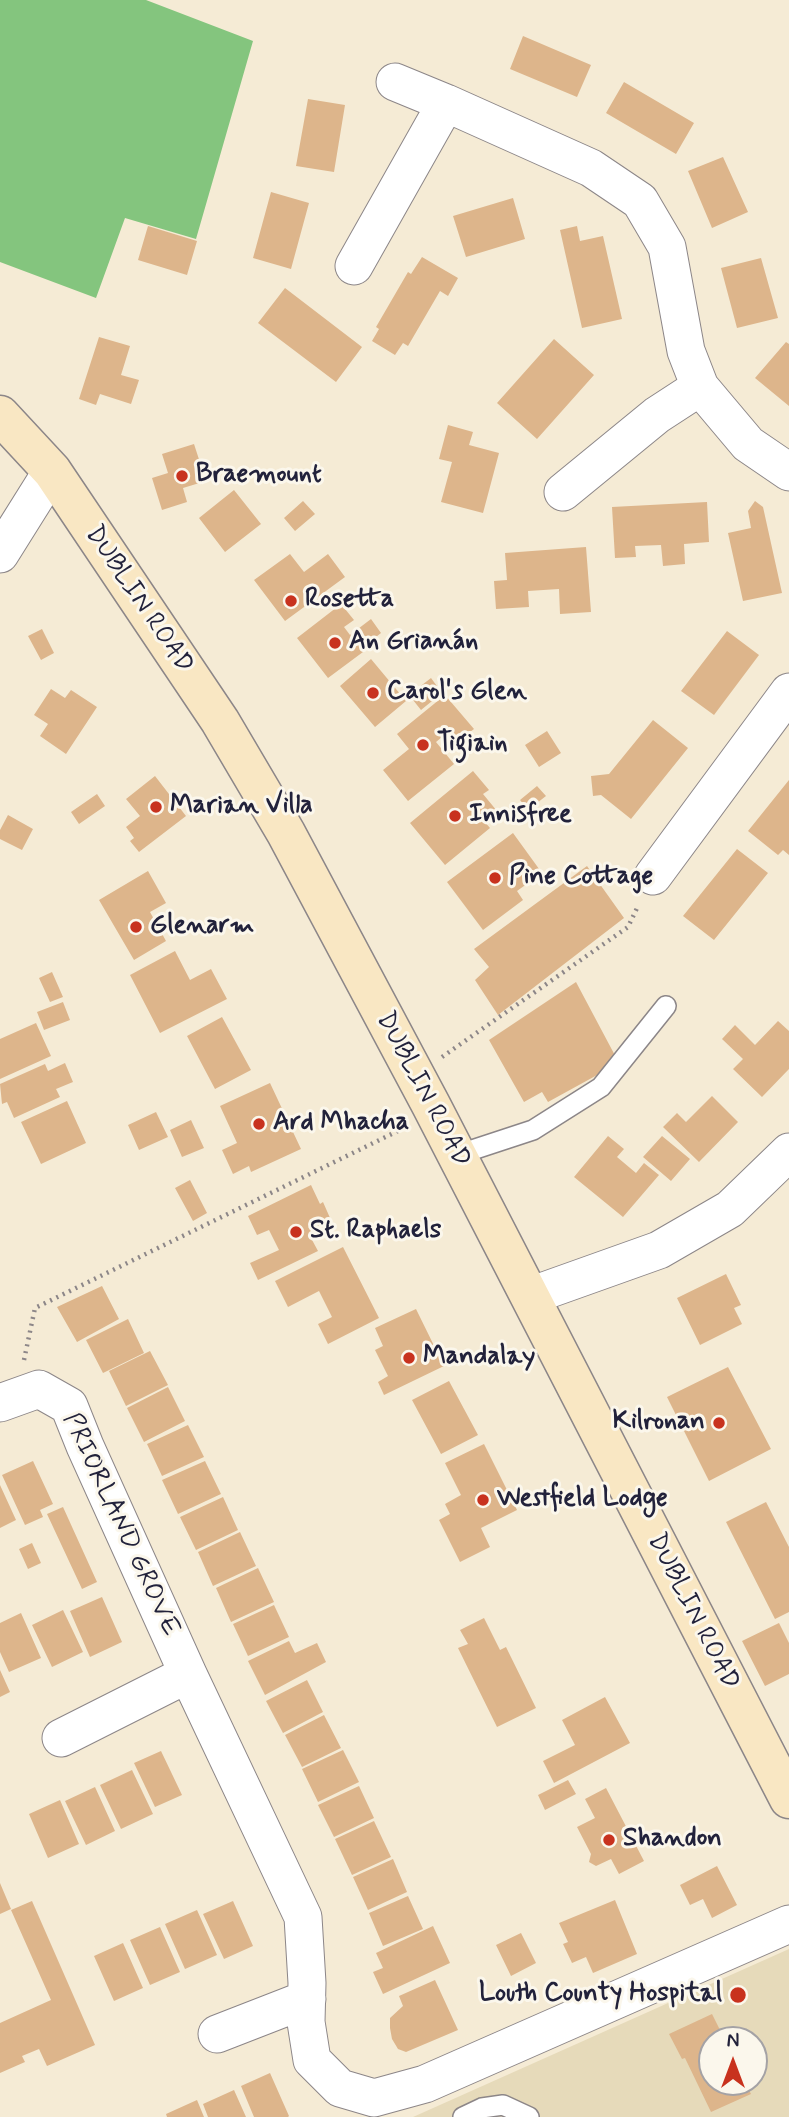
<!DOCTYPE html>
<meta charset="utf-8">
<style>
body{margin:0}
#map{position:relative;width:789px;height:2117px;overflow:hidden;background:#f5ebd5;font-family:Mynerve,sans-serif}
canvas{display:block}
.north{position:absolute;left:698px;top:2026px;width:70px;height:70px;box-sizing:border-box;background:#fbf7ec;border:2px solid #a4a2a5;border-radius:50%;rotate:0deg;font-size:19px;font-weight:700;line-height:28px;text-align:center;color:#22223b}
.north::after{content:'';display:block;margin:auto;width:24px;height:32px;background:#c8321e;clip-path:polygon(50% 0,100% 100%,50% 72%,0 100%)}
</style>
<div id="map">
<canvas width="789" height="2117"></canvas>
<div class="north">N</div>
</div>
<script>
const g = document.querySelector('canvas').getContext('2d');
g.lineJoin = 'round';
function paint(path, color) { g.fillStyle = color; g.fill(path, 'evenodd'); }
const poly = rows => new Path2D(rows.map(r => 'M' + r).join(''));
function strokePath(path, color, width, dash) { g.strokeStyle = color; g.lineWidth = width; g.lineCap = dash ? 'butt' : 'round'; g.setLineDash(dash || []); g.stroke(path); }
function write(font, color, halo, rows, align = 'center') {
  g.font = font + ' Mynerve,sans-serif'; g.lineWidth = 6; g.setLineDash([]); g.textBaseline = 'middle'; g.strokeStyle = halo; g.fillStyle = color; for (const [text, x, y, turn = 0] of rows) {
    g.save(); g.translate(x, y); g.rotate((+turn || 0) * Math.PI / 180); g.textAlign = isNaN(turn) ? turn : align; if (halo) g.strokeText(text, 0, 0); g.fillText(text, 0, 0); g.restore();
  }
}
paint(poly([
 [789,1949,789,2117,413,2117],
 [712,2040,754,2040,754,2082,712,2082]
]), '#e6daba');
paint(poly([
 [0,0,146,0,253,41,196,239,125,218,96,298,0,262]
]), '#84c57e');
paint(poly([
 [523,36,591,65,577,97,510,69],
 [624,82,694,123,676,154,606,113],
 [308,99,345,105,334,172,296,166],
 [723,157,748,212,712,228,688,171],
 [271,192,309,203,291,269,253,258],
 [513,198,525,239,466,257,453,216],
 [148,226,197,241,187,275,138,260],
 [577,226,580,241,603,236,622,319,582,328,560,230],
 [422,257,458,278,448,296,440,291,408,346,403,343,395,355,372,341,379,329,376,327,408,272,411,274],
 [761,258,778,318,737,328,721,268],
 [285,288,362,347,336,382,258,323],
 [99,337,130,346,121,375,139,380,131,404,100,394,96,405,79,399],
 [554,339,594,375,537,439,497,403],
 [786,342,789,344,789,406,755,378],
 [448,425,473,432,469,445,499,453,483,513,441,502,452,462,439,459],
 [194,444,206,481,183,488,187,502,162,510,152,478,168,473,162,454],
 [234,490,261,524,225,552,199,518],
 [303,501,315,514,295,531,284,518],
 [755,501,763,507,782,593,743,601,728,533,751,528,748,511],
 [707,502,709,542,684,544,685,564,663,566,661,545,635,546,636,557,615,558,612,507],
 [586,547,591,612,560,614,559,589,528,591,529,607,496,609,494,581,507,580,505,553],
 [290,554,304,572,328,554,345,577,285,621,254,580],
 [341,604,354,620,344,627,350,635,371,619,381,633,361,649,363,652,328,678,297,638],
 [42,629,54,653,41,660,28,636],
 [727,631,759,655,714,715,681,691],
 [371,659,406,701,375,727,340,686],
 [431,678,442,693,421,710,409,695],
 [51,689,65,698,71,690,97,707,66,754,40,736,48,724,34,715],
 [445,695,474,729,457,742,448,732,436,742,454,764,408,801,383,770,409,749,397,734],
 [653,720,688,748,631,819,601,795,593,796,591,776,609,774],
 [547,731,561,753,539,767,525,745],
 [473,771,489,790,483,794,497,811,484,821,490,828,445,865,410,823],
 [155,776,186,816,139,852,130,841,134,838,126,827,140,816,126,799],
 [789,780,789,855,783,850,778,855,748,831],
 [537,786,546,796,528,810,520,800],
 [97,794,105,806,79,824,71,812],
 [8,815,33,829,22,850,0,839,0,830],
 [513,833,542,873,517,891,523,900,483,930,447,882],
 [737,849,768,873,714,940,683,916],
 [587,866,624,918,498,1015,475,980,489,967,474,949],
 [148,871,166,903,150,912,166,941,134,960,99,900],
 [175,951,190,980,211,969,227,999,160,1033,130,975],
 [52,972,63,997,50,1002,39,978],
 [576,982,619,1063,548,1102,542,1092,524,1102,489,1040],
 [63,1002,70,1020,44,1030,37,1012],
 [222,1017,251,1070,215,1089,187,1036],
 [778,1021,789,1031,789,1069,762,1097,733,1069,743,1059,722,1039,735,1025,755,1045],
 [36,1023,51,1056,0,1079,0,1039],
 [65,1063,73,1082,56,1089,60,1097,14,1118,7,1102,2,1104,0,1084,45,1064,48,1071],
 [270,1083,301,1149,251,1172,249,1166,233,1174,222,1150,237,1143,220,1106],
 [712,1096,738,1122,699,1162,663,1127,677,1113,686,1122],
 [67,1101,86,1143,41,1164,21,1122],
 [156,1112,168,1137,139,1150,128,1125],
 [191,1120,204,1148,182,1157,170,1130],
 [608,1136,624,1149,617,1157,636,1173,644,1163,659,1175,623,1217,574,1177],
 [662,1136,690,1159,671,1181,643,1157],
 [190,1180,207,1213,193,1221,175,1188],
 [311,1185,320,1204,323,1202,334,1227,311,1238,318,1251,258,1280,250,1263,279,1250,269,1230,257,1235,248,1216],
 [343,1247,379,1318,328,1344,318,1324,332,1317,319,1291,288,1307,275,1281],
 [726,1274,741,1305,734,1308,742,1324,700,1345,677,1298],
 [102,1286,119,1319,77,1342,57,1307],
 [416,1309,444,1366,384,1395,378,1382,388,1376,375,1350,383,1346,375,1328],
 [128,1319,144,1353,103,1373,86,1340],
 [150,1351,168,1385,126,1406,109,1371],
 [728,1367,771,1449,709,1481,667,1397],
 [449,1381,478,1435,441,1454,412,1400],
 [168,1387,185,1421,144,1442,127,1408],
 [188,1425,204,1457,162,1476,147,1444],
 [484,1444,517,1510,481,1528,490,1547,460,1562,439,1520,450,1514,445,1504,461,1495,445,1463],
 [33,1461,53,1504,40,1510,43,1517,25,1525,2,1475],
 [205,1461,221,1494,178,1514,162,1480],
 [0,1485,16,1520,0,1528],
 [223,1497,238,1530,196,1550,180,1517],
 [766,1502,789,1547,789,1612,775,1619,726,1522],
 [63,1507,97,1582,82,1589,47,1514],
 [240,1532,256,1566,213,1586,198,1552],
 [32,1543,41,1563,28,1569,19,1549],
 [258,1568,274,1602,231,1622,216,1588],
 [102,1597,122,1642,90,1657,70,1611],
 [274,1605,289,1637,248,1656,233,1624],
 [63,1610,83,1652,52,1667,32,1625],
 [21,1613,41,1658,9,1672,0,1652,0,1623],
 [484,1618,500,1650,506,1647,536,1708,497,1727,458,1648,468,1644,460,1630],
 [779,1623,789,1643,789,1674,765,1686,742,1641],
 [289,1641,295,1653,317,1643,326,1662,265,1695,248,1661],
 [0,1670,10,1692,0,1697],
 [307,1680,323,1712,283,1733,266,1701],
 [605,1697,630,1743,554,1783,543,1761,575,1745,562,1720],
 [324,1715,341,1748,302,1767,285,1735],
 [343,1750,359,1782,318,1802,302,1769],
 [161,1751,182,1795,155,1807,134,1763],
 [132,1770,153,1814,121,1829,100,1785],
 [568,1780,576,1794,545,1810,538,1795],
 [359,1786,374,1818,334,1837,318,1805],
 [95,1787,115,1831,86,1845,65,1801],
 [606,1788,644,1861,619,1874,611,1859,596,1866,589,1862,591,1854,577,1827,595,1818,585,1799],
 [60,1800,79,1844,48,1858,29,1814],
 [374,1821,391,1857,352,1875,335,1839],
 [393,1859,407,1892,368,1910,353,1877],
 [717,1866,737,1905,712,1918,703,1899,690,1905,680,1885],
 [0,1883,11,1909,0,1914],
 [408,1896,423,1929,383,1946,369,1913],
 [615,1900,637,1954,593,1973,586,1957,572,1963,563,1944,568,1942,559,1923],
 [32,1901,95,2045,47,2066,39,2049,22,2056,25,2062,0,2073,0,2023,51,2000,11,1910],
 [233,1901,253,1946,224,1959,203,1914],
 [197,1910,217,1955,185,1969,165,1924],
 [433,1926,450,1963,383,1994,373,1972,383,1968,376,1953],
 [160,1927,180,1972,150,1985,130,1940],
 [521,1933,536,1963,511,1976,496,1945],
 [123,1943,143,1988,114,2001,94,1956],
 [435,1980,458,2030,406,2052,398,2049,392,2039,390,2028,390,2018,403,2006,399,1996],
 [712,2014,725,2040,712,2040,712,2082,745,2082,751,2094,711,2112,685,2058,682,2059,669,2034],
 [270,2073,289,2116,288,2117,254,2117,241,2086],
 [234,2090,246,2117,208,2117,203,2104],
 [197,2100,204,2117,167,2117,166,2114]
]), '#ddb58b');
const service = poly([
 [457,1155,533,1130,601,1087,666,1006],
 [463,2117,482,2108,503,2105,529,2117]
]);
const minor = poly([
 [395,82,446,103,591,168,640,201,667,247,686,351,700,387],
 [354,266,446,103],
 [563,492,657,415,700,387,748,444,789,472],
 [0,554,52,471],
 [653,876,789,692],
 [530,1296,659,1250,730,1209,789,1152],
 [0,1403,39,1389,69,1406,85,1446,188,1674,303,1917,307,1983,306,2022,312,2060,340,2088,374,2098,425,2084,789,1924],
 [61,1738,188,1674],
 [217,2034,307,1999]
]);
const secondary = poly([
 [0,415,52,471,220,721,286,833,431,1105,789,1799]
]);
strokePath(service, '#8c8688', 22);
strokePath(minor, '#8c8688', 39);
strokePath(secondary, '#8c8688', 41);
strokePath(poly([
 [442,1057,628,927,638,906],
 [24,1360,35,1308,404,1128]
]), '#8c8688', 4.5, [2, 5]);
strokePath(service, '#fff', 19);
strokePath(minor, '#fff', 37);
strokePath(secondary, '#f9e7c3', 38);
for (const [x, y, r, color] of [
 [182,476,7,"#c8321e"],
 [291,601,7,"#c8321e"],
 [335,643,7,"#c8321e"],
 [373,693,7,"#c8321e"],
 [423,745,7,"#c8321e"],
 [156,807,7,"#c8321e"],
 [455,816,7,"#c8321e"],
 [495,878,7,"#c8321e"],
 [136,927,7,"#c8321e"],
 [259,1124,7,"#c8321e"],
 [296,1232,7,"#c8321e"],
 [409,1358,7,"#c8321e"],
 [719,1423,7,"#c8321e"],
 [483,1500,7,"#c8321e"],
 [609,1840,7,"#c8321e"],
 [738,1995,9,"#c8321e"]
]) { const dot = new Path2D(); dot.arc(x, y, r, 0, 2 * Math.PI); g.fillStyle = color; g.fill(dot); strokePath(dot, '#fbf7ec', 2.5); }
write('bold 26px', '#22223b', '#fbf7ec', [
 ["Braemount",196,476],
 ["Rosetta",305,601],
 ["An Grianán",349,643],
 ["Carol's Glen",387,693],
 ["Tigiain",437,745],
 ["Marian Villa",170,807],
 ["Innisfree",469,816],
 ["Pine Cottage",509,878],
 ["Glenarm",150,927],
 ["Ard Mhacha",273,1124],
 ["St. Raphaels",310,1232],
 ["Mandalay",423,1358],
 ["Kilronan",705,1423,"right"],
 ["Westfield Lodge",497,1500],
 ["Shandon",623,1840],
 ["Louth County Hospital",722,1995,"right"]
], 'left');
write('26px', '#22223b', '#fbf7ec', [
 ["DUBLIN ROAD",138,600,56],
 ["DUBLIN ROAD",422,1090,62],
 ["PRIORLAND GROVE",120,1525,65],
 ["DUBLIN ROAD",692,1612,63]
]);
</script>
